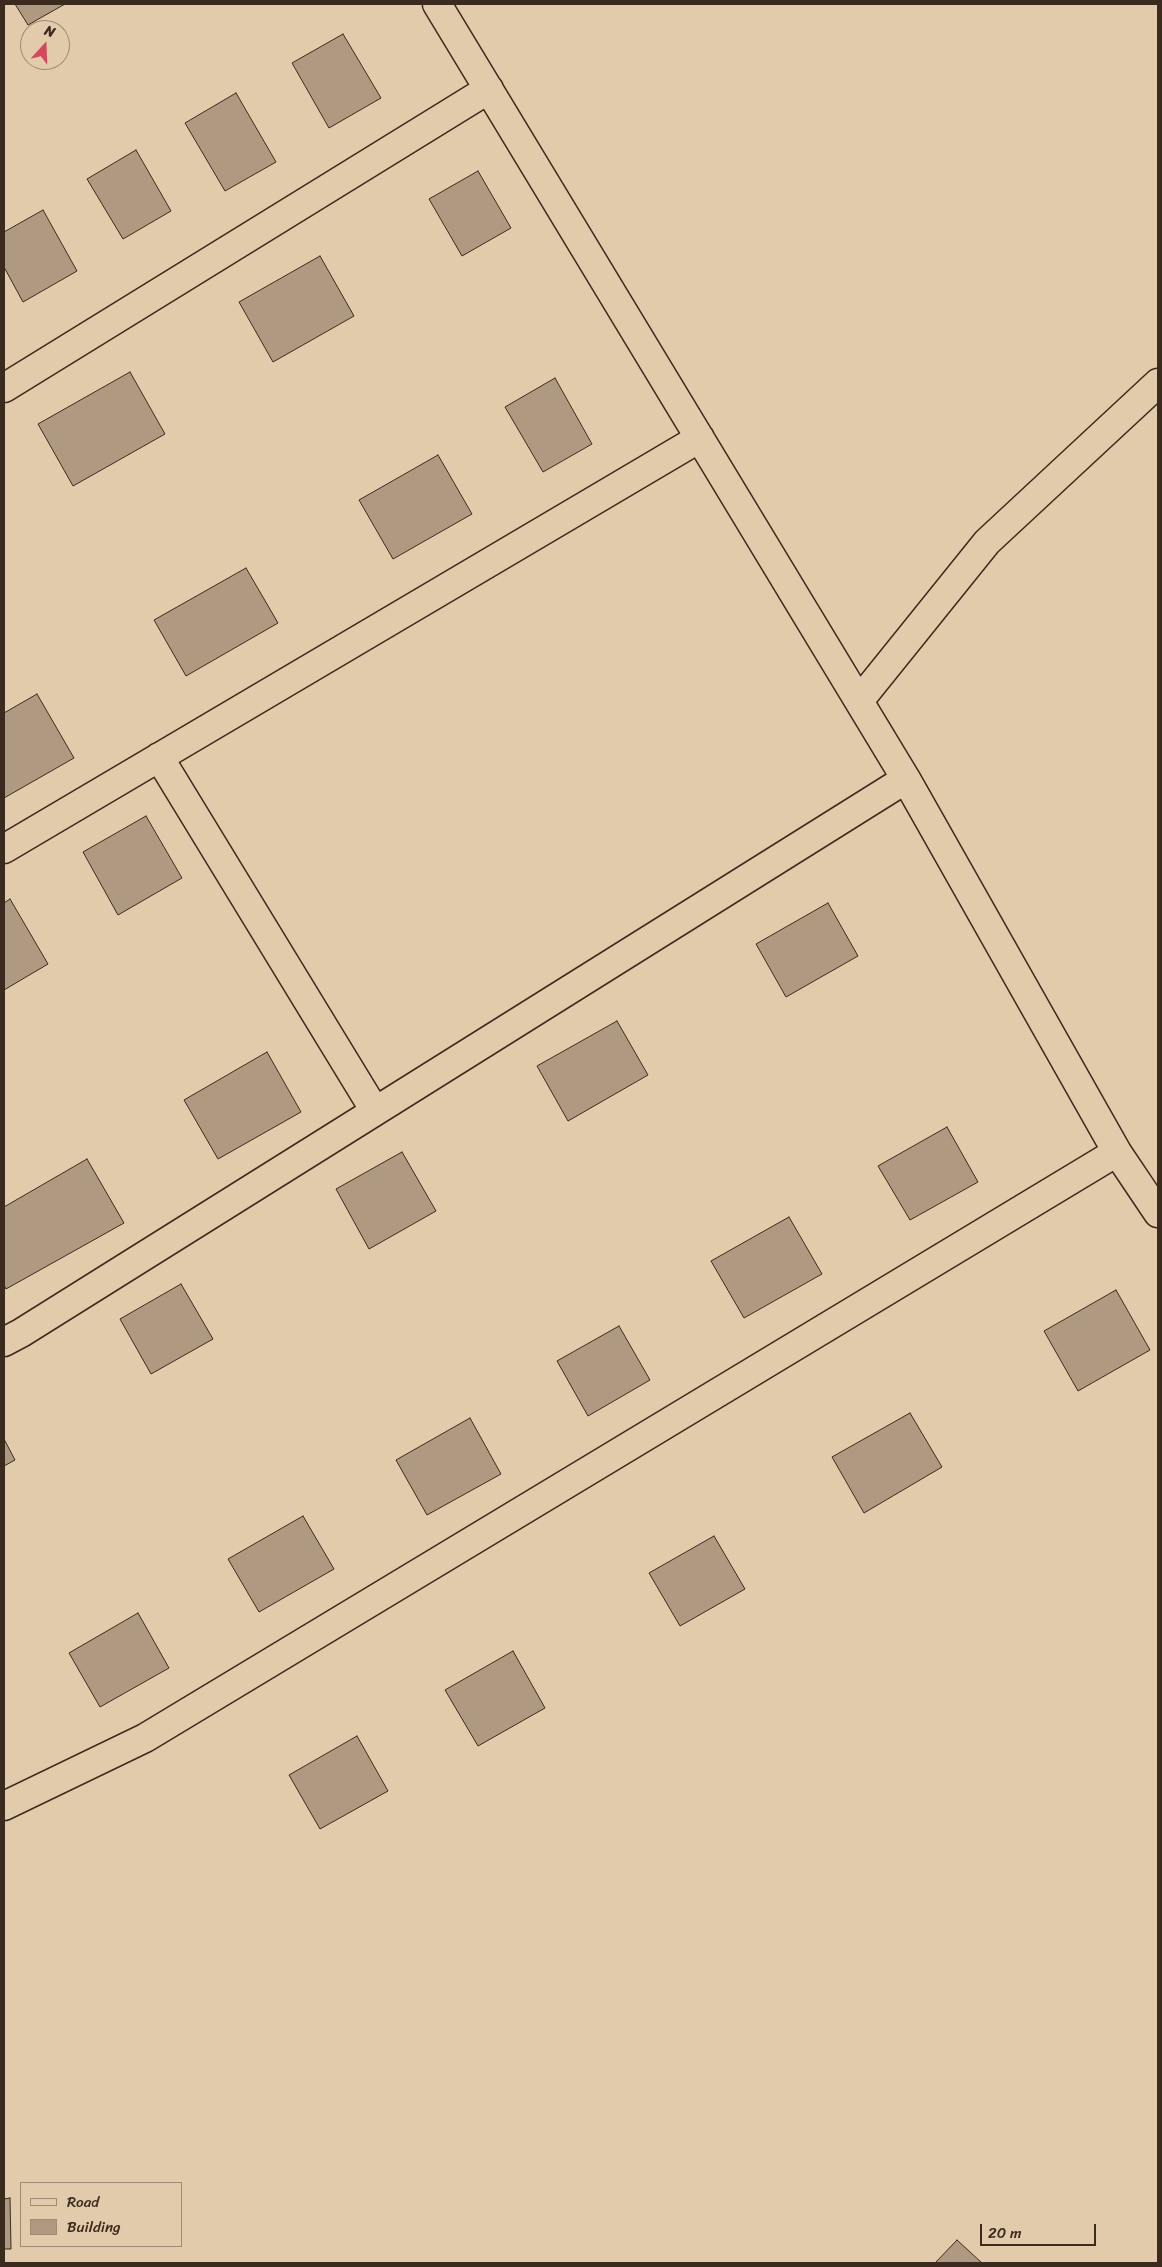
<!DOCTYPE html>
<style>
body{margin:0}
#map{position:relative;width:1162px;height:2267px;overflow:hidden;background:#e2cbab;font-family:Sriracha,sans-serif}
canvas{display:block}
.frame{position:absolute;inset:0;border:5px solid #3b2a1e;pointer-events:none}
.legend{position:absolute;left:20px;top:2182px;width:162px;height:65px;box-sizing:border-box;background:#e2cbab;border:1px solid #9f8b73;margin:0;padding:6px 9px;list-style:none;font-size:15px;color:#3b2a1e}
.legend li{display:flex;align-items:center;gap:10px;height:25px}
.legend b{width:25px;border:1px solid #9f8b73}
.north{position:absolute;left:20px;top:20px;width:50px;height:50px;box-sizing:border-box;background:#e2cbab;border:1px solid #9f8b73;border-radius:50%;rotate:20deg;font-size:14px;font-weight:700;line-height:20px;text-align:center;color:#3b2a1e}
.north::after{content:'';display:block;margin:auto;width:18px;height:22px;background:#d1495b;clip-path:polygon(50% 0,100% 100%,50% 72%,0 100%)}
.scale{position:absolute;left:980px;top:2224px;width:116px;height:22px;box-sizing:border-box;border:2px solid #3b2a1e;border-top:0;padding-left:6px;font-size:15px;line-height:18px;white-space:nowrap;color:#3b2a1e;-webkit-text-stroke:4px #e2cbab;paint-order:stroke}
</style>
<div id="map">
<canvas width="1162" height="2267"></canvas>
<div class="frame"></div>
<ul class="legend">
<li><b style="height:6px;background:#e2cbab"></b>Road</li>
<li><b style="height:14px;background:#af9980"></b>Building</li>
</ul>
<div class="north">N</div>
<div class="scale">20 m</div>
</div>
<script>
const g = document.querySelector('canvas').getContext('2d');
g.lineJoin = 'round';
function paint(path, color) { g.fillStyle = color; g.fill(path, 'evenodd'); }
const poly = rows => new Path2D(rows.map(r => 'M' + r).join(''));
function strokePath(path, color, width, dash) { g.strokeStyle = color; g.lineWidth = width; g.lineCap = dash ? 'butt' : 'round'; g.setLineDash(dash || []); g.stroke(path); }
const building = poly([
 [15,4,65,4,28,25,15,4],
 [343,34,381,98,329,128,292,63,343,34],
 [236,93,276,162,225,191,185,123,236,93],
 [136,150,171,211,123,239,87,179,136,150],
 [478,171,511,228,462,256,429,199,478,171],
 [43,210,77,271,23,302,4,267,4,232,43,210],
 [320,256,354,316,273,362,239,302,320,256],
 [130,372,165,434,73,486,38,424,130,372],
 [555,378,592,444,543,472,505,407,555,378],
 [438,455,472,514,393,559,359,500,438,455],
 [246,568,278,623,186,676,154,620,246,568],
 [37,694,74,758,4,798,4,713,37,694],
 [146,816,182,878,118,915,83,852,146,816],
 [10,899,48,964,4,990,4,903,10,899],
 [828,903,858,956,786,997,756,944,828,903],
 [617,1021,648,1075,568,1121,537,1066,617,1021],
 [267,1052,301,1112,218,1159,184,1100,267,1052],
 [947,1127,978,1182,910,1220,878,1166,947,1127],
 [402,1152,436,1211,369,1249,336,1189,402,1152],
 [87,1159,124,1223,6,1289,4,1285,4,1207,87,1159],
 [789,1217,822,1274,744,1318,711,1261,789,1217],
 [181,1284,213,1339,151,1374,120,1319,181,1284],
 [1116,1290,1150,1350,1078,1391,1044,1331,1116,1290],
 [619,1326,650,1380,588,1416,557,1361,619,1326],
 [910,1413,942,1467,864,1513,832,1457,910,1413],
 [470,1418,501,1474,427,1515,396,1460,470,1418],
 [4,1439,15,1460,4,1466,4,1439],
 [303,1516,334,1569,259,1612,228,1559,303,1516],
 [714,1536,745,1589,680,1626,649,1573,714,1536],
 [138,1613,169,1668,100,1707,69,1653,138,1613],
 [513,1651,545,1708,478,1746,445,1690,513,1651],
 [357,1736,388,1791,320,1829,289,1775,357,1736],
 [10,2198,11,2249,4,2249,4,2199,10,2198],
 [957,2240,982,2263,935,2263,957,2240]
]);
paint(building, '#af9980');
strokePath(building, '#3b2a1e', 1);
const minor = poly([
 [4,388,489,89],
 [859,701,987,542,1158,383],
 [159,757,375,1111],
 [4,849,700,438],
 [1117,1152,1158,1213],
 [4,1342,21,1333,906,779],
 [4,1806,145,1738,1117,1152,906,779,437,4]
]);
strokePath(minor, '#3b2a1e', 31);
strokePath(minor, '#e2cbab', 28);
</script>
